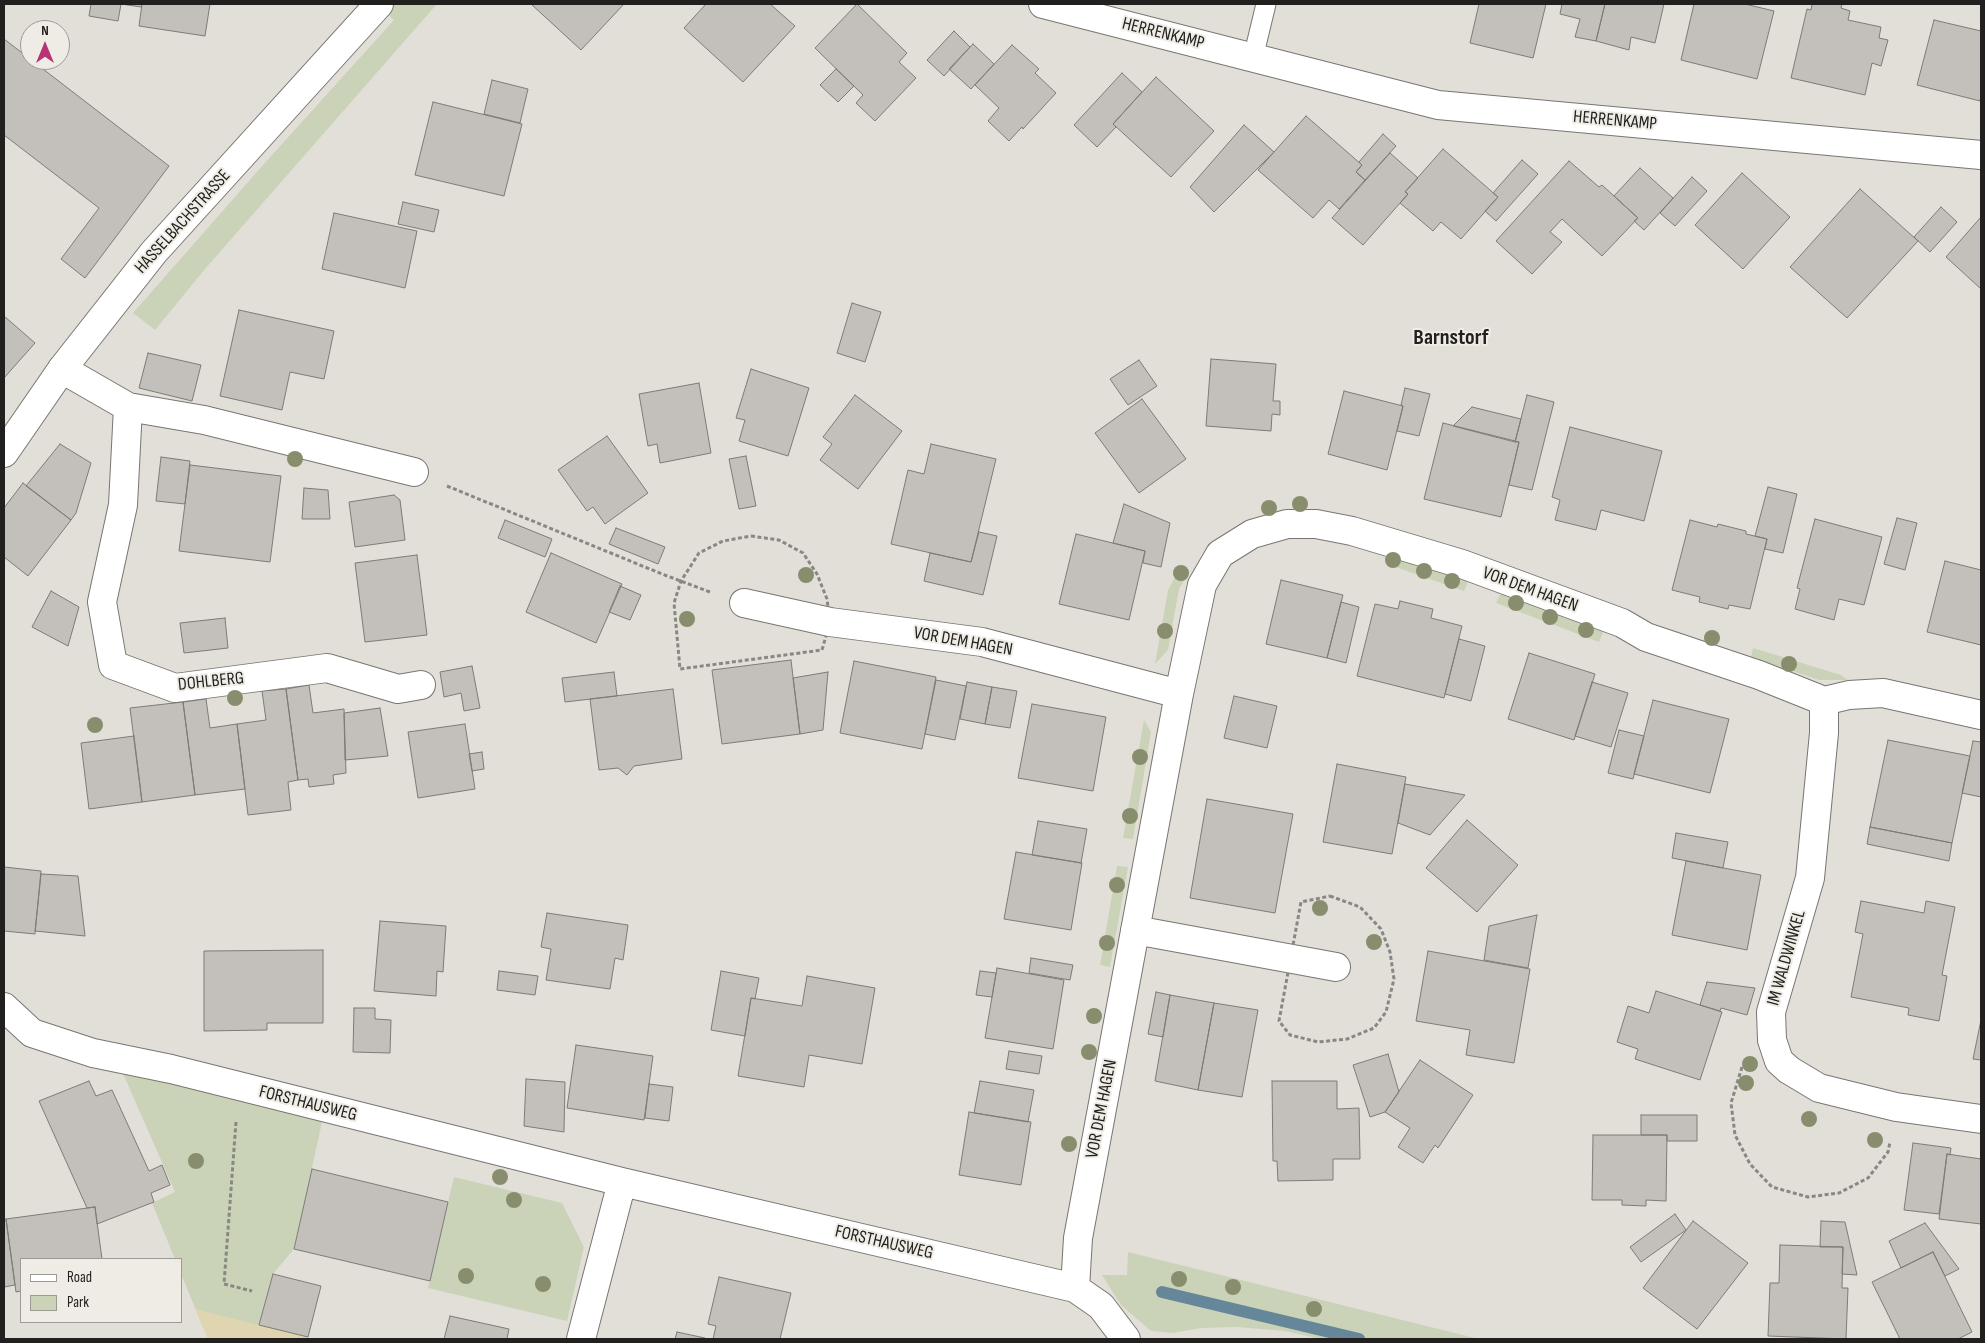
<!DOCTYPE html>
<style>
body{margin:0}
#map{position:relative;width:1985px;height:1343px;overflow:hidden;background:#e2dfd9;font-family:"Sofia Sans Condensed",sans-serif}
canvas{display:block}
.frame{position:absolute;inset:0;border:5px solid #21201e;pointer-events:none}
.legend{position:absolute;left:20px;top:1258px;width:162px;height:65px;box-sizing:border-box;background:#efece6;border:1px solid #9d9a96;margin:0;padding:6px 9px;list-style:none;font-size:15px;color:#21201e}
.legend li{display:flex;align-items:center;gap:10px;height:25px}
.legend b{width:25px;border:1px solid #9d9a96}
.north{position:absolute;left:20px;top:20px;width:50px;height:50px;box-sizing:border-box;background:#efece6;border:1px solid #9d9a96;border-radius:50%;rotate:0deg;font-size:14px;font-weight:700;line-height:20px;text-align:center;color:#21201e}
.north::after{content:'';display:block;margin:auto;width:18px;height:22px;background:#b83275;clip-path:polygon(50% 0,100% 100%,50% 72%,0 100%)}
</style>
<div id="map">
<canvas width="1985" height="1343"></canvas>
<div class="frame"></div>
<ul class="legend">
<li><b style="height:6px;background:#fff"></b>Road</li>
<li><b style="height:14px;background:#cad3b7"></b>Park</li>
</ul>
<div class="north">N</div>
</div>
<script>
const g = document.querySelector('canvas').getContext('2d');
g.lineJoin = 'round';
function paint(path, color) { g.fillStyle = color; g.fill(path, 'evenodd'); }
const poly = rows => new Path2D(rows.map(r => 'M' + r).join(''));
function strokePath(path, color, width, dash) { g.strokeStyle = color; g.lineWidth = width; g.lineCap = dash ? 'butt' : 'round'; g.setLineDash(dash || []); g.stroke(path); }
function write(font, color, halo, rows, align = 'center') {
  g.font = font + ' "Sofia Sans Condensed",sans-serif'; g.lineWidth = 4; g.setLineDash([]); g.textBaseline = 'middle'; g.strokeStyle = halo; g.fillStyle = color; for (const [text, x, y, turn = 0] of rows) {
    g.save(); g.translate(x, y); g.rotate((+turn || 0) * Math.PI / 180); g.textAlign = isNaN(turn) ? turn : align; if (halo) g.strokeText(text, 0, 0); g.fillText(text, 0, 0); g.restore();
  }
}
paint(poly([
 [376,4,437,4,205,269,155,330,133,313,263,165,394,20],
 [1391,554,1468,581,1464,591,1387,564],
 [1181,566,1190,571,1179,589,1168,650,1155,664,1168,590],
 [1501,593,1603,632,1599,642,1496,603],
 [1753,648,1841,675,1848,680,1819,680,1751,657],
 [1144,720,1151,732,1133,839,1123,838],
 [1117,866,1128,867,1110,967,1100,965],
 [118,1062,324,1113,294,1249,273,1274,259,1325,308,1337,308,1339,208,1339,181,1274,181,1259,175,1259,152,1203,175,1192],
 [454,1177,562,1203,584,1247,567,1321,428,1288],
 [1128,1252,1479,1339,1321,1339,1285,1331,1237,1327,1201,1328,1173,1333,1151,1331,1121,1305,1102,1275,1127,1275]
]), '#cad3b7');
paint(poly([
 [195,1309,259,1325,308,1337,308,1339,208,1339]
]), '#dfd6b1');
strokePath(poly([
 [1162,1292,1359,1339]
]), '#658799', 12);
const building = poly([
 [91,4,142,4,141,7,121,4,118,21,89,16,91,4],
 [142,4,210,4,205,36,139,26,142,4],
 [531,4,624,4,581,50,531,4],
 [706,4,770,4,795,26,743,82,684,28,706,4],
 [857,4,907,53,899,62,916,78,875,121,856,103,863,95,815,48,857,4],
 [1479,4,1546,4,1533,58,1470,43,1479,4],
 [1562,4,1605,4,1596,41,1575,37,1580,19,1560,14,1562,4],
 [1605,4,1664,4,1655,43,1631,37,1629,50,1596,41,1605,4],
 [1694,4,1745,4,1774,11,1757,79,1681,60,1694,4],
 [1812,4,1842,4,1841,8,1850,11,1848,20,1881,27,1879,38,1888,40,1881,66,1872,63,1865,95,1791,78,1807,9,1811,10,1812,4],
 [1934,20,1981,31,1981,95,1980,101,1917,85,1934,20],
 [954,31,970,47,944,76,927,60,954,31],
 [4,39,169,166,85,278,61,259,99,208,4,135,4,39],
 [973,44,994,64,971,89,949,69,973,44],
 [1012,45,1039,69,1035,73,1056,93,1023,129,1022,127,1009,141,988,121,999,108,975,85,1012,45],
 [836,69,854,86,838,102,820,85,836,69],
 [1122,73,1142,92,1113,124,1116,127,1097,147,1074,125,1122,73],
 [1156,77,1214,131,1171,177,1113,124,1156,77],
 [492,80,528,89,520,123,484,114,492,80],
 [433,102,522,124,504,196,415,175,433,102],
 [1306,116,1362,165,1356,172,1365,180,1339,209,1329,200,1313,218,1258,170,1306,116],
 [1244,125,1274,152,1214,212,1190,187,1244,125],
 [1383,134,1396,146,1365,180,1356,172,1362,165,1359,162,1383,134],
 [1443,149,1498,197,1461,239,1441,222,1433,231,1400,203,1408,194,1405,192,1443,149],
 [1390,153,1418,178,1405,192,1408,194,1363,245,1332,218,1390,153],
 [1522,160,1538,174,1496,221,1485,211,1498,197,1493,193,1522,160],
 [1569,161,1599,187,1602,185,1638,218,1602,256,1562,219,1550,232,1562,242,1532,274,1496,241,1569,161],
 [1640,168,1673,198,1644,230,1634,221,1638,218,1614,196,1640,168],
 [1742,173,1790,217,1743,269,1695,225,1742,173],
 [1692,177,1707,191,1675,226,1660,213,1692,177],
 [1860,189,1918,241,1847,318,1790,267,1860,189],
 [403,202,439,210,434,232,398,224,403,202],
 [1941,207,1957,222,1930,252,1914,237,1941,207],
 [334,213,417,231,405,288,322,269,334,213],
 [1981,217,1981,289,1946,257,1981,217],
 [852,303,881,312,865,362,837,353,852,303],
 [239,310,334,331,324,379,290,372,282,410,220,396,239,310],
 [4,316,35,343,4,378,4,316],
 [148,353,201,365,192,401,139,388,148,353],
 [1211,359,1276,364,1273,401,1280,401,1280,415,1272,414,1271,431,1206,426,1211,359],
 [1139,360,1157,386,1128,405,1110,379,1139,360],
 [751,369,809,388,788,456,739,441,745,420,736,418,751,369],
 [699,383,711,453,660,463,657,444,648,446,639,394,699,383],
 [1405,388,1430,394,1419,436,1397,431,1403,406,1401,405,1405,388],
 [1344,391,1403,406,1387,470,1328,454,1344,391],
 [855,395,902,431,858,489,820,460,832,444,823,437,855,395],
 [1527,395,1554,402,1532,490,1509,485,1519,442,1515,442,1527,395],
 [1142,399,1186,459,1139,493,1095,433,1142,399],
 [1472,407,1521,419,1515,442,1453,426,1472,407],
 [1443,423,1519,442,1501,517,1424,499,1443,423],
 [1570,427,1662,451,1644,521,1601,510,1596,530,1555,520,1560,500,1552,497,1570,427],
 [607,436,648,493,605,524,593,507,587,511,558,470,607,436],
 [60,444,91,463,76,513,71,520,26,486,60,444],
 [931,444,996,459,971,562,891,544,908,470,924,474,931,444],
 [746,456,756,506,739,509,729,459,746,456],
 [161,457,190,461,185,504,156,501,161,457],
 [190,465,281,476,270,562,179,551,190,465],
 [23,483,71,520,28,576,4,557,4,508,23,483],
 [1768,487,1797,494,1783,553,1765,549,1767,539,1755,536,1768,487],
 [304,488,328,490,330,519,302,519,304,488],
 [394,495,400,500,405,540,355,547,349,502,394,495],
 [1124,504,1170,523,1161,567,1143,563,1145,551,1113,543,1124,504],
 [1897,518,1917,523,1905,570,1884,564,1897,518],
 [1815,519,1882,537,1864,605,1839,599,1834,620,1795,609,1800,589,1797,588,1815,519],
 [505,520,552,539,545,557,498,538,505,520],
 [1690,520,1717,527,1718,524,1746,531,1746,534,1767,539,1750,609,1729,605,1728,609,1699,602,1700,597,1672,590,1690,520],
 [616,528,665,547,658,564,609,544,616,528],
 [979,532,997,536,983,595,924,581,930,553,971,562,979,532],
 [1076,534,1145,551,1129,620,1059,604,1076,534],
 [551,553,622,584,596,643,526,612,551,553],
 [417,555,427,635,365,642,355,563,417,555],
 [1945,561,1981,570,1981,645,1927,632,1945,561],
 [1281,580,1343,595,1327,658,1266,644,1281,580],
 [620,586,641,595,630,620,609,612,620,586],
 [51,591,79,607,68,646,32,627,51,591],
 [1400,601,1433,609,1431,618,1462,626,1444,698,1357,676,1375,604,1398,609,1400,601],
 [1341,602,1359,607,1346,663,1327,658,1341,602],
 [225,618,228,648,184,653,180,623,225,618],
 [1459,639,1485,646,1471,701,1445,694,1459,639],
 [1529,653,1595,674,1574,740,1508,719,1529,653],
 [791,660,800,734,722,744,712,670,791,660],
 [854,661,936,677,922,749,840,733,854,661],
 [472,666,480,708,464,711,461,693,444,697,440,672,472,666],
 [614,672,617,696,565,702,562,678,614,672],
 [828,672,823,730,800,734,793,678,828,672],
 [936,680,966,686,955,740,925,734,936,680],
 [967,682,992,687,985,724,960,719,967,682],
 [1592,682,1628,693,1611,747,1575,736,1592,682],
 [309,685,313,713,344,709,346,773,333,775,334,784,309,787,308,779,298,780,286,689,309,685],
 [992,687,1017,691,1010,728,985,724,992,687],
 [286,689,298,780,288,782,291,810,248,815,237,724,266,720,262,691,286,689],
 [673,689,682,759,634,766,627,775,618,768,599,770,590,699,673,689],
 [1234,696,1277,706,1267,748,1224,738,1234,696],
 [206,699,210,728,237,724,245,789,195,795,183,702,206,699],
 [1653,700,1729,719,1710,793,1634,774,1653,700],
 [183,702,195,795,142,802,130,708,183,702],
 [1032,704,1106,717,1093,791,1018,778,1032,704],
 [380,708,388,756,345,760,344,713,380,708],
 [465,724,475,789,418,798,408,732,465,724],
 [1619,730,1644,736,1633,779,1608,773,1619,730],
 [134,736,142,802,89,809,81,743,134,736],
 [1888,740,1970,756,1952,843,1870,827,1888,740],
 [1973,741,1981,742,1981,797,1962,793,1973,741],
 [482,752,484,769,472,771,469,754,482,752],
 [1337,764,1406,777,1392,854,1323,842,1337,764],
 [1405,784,1465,795,1430,835,1398,823,1405,784],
 [1207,799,1293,814,1275,913,1190,898,1207,799],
 [1467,820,1518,865,1477,912,1426,868,1467,820],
 [1038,821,1087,829,1081,863,1032,855,1038,821],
 [1870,827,1952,843,1949,861,1867,844,1870,827],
 [1676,833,1728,842,1723,868,1672,858,1676,833],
 [1016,852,1082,863,1071,930,1004,919,1016,852],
 [1686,861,1761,875,1747,950,1672,935,1686,861],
 [4,867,41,871,35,934,4,931,4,867],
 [41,874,78,876,85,936,35,931,41,874],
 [1861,901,1924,913,1926,901,1955,907,1942,975,1947,976,1939,1021,1908,1015,1909,1008,1851,997,1863,934,1855,932,1861,901],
 [547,913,628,925,623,960,615,958,610,989,546,980,551,949,541,947,547,913],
 [1537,915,1528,968,1484,960,1489,926,1537,915],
 [380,921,446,926,443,972,437,971,436,996,374,991,380,921],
 [323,950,323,1023,267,1023,267,1030,204,1031,204,951,323,950],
 [1428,951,1530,969,1514,1063,1466,1055,1470,1030,1416,1021,1428,951],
 [1031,958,1073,965,1070,980,1029,973,1031,958],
 [997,968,1064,980,1053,1049,985,1038,997,968],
 [499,971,538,976,535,995,497,990,499,971],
 [721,971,759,978,755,999,751,998,745,1036,711,1030,721,971],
 [980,971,996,973,992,997,976,995,980,971],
 [807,976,875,988,862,1064,809,1055,804,1087,738,1076,751,998,802,1006,807,976],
 [1707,982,1755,988,1747,1015,1721,1008,1720,1011,1700,1005,1707,982],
 [1656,991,1722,1012,1700,1080,1635,1059,1638,1049,1617,1042,1628,1006,1649,1013,1656,991],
 [1156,992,1170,995,1163,1037,1148,1034,1156,992],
 [1170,995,1214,1003,1198,1090,1155,1081,1170,995],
 [1214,1003,1258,1010,1242,1097,1198,1090,1214,1003],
 [354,1008,375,1008,375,1019,391,1020,390,1053,353,1052,354,1008],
 [1981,1020,1981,1060,1973,1059,1981,1020],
 [576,1045,653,1056,644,1120,567,1108,576,1045],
 [1009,1051,1042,1056,1039,1074,1006,1069,1009,1051],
 [1388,1054,1399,1092,1385,1112,1370,1117,1353,1065,1388,1054],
 [1420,1060,1473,1095,1438,1148,1435,1145,1423,1163,1398,1147,1410,1128,1385,1112,1420,1060],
 [526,1079,565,1082,564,1132,524,1126,526,1079],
 [89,1081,96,1096,112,1090,149,1171,162,1165,170,1185,151,1193,154,1202,97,1224,95,1207,87,1208,39,1101,89,1081],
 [980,1081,1034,1090,1028,1122,974,1113,980,1081],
 [1272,1081,1337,1081,1337,1109,1359,1108,1360,1159,1333,1159,1333,1180,1278,1181,1277,1161,1273,1161,1272,1081],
 [649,1084,673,1087,669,1121,645,1118,649,1084],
 [969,1112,1031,1122,1021,1185,959,1175,969,1112],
 [1641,1115,1697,1115,1697,1141,1667,1141,1667,1135,1641,1135,1641,1115],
 [1593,1135,1667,1135,1666,1201,1646,1200,1646,1206,1622,1205,1622,1200,1592,1200,1593,1135],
 [1913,1143,1951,1148,1950,1155,1947,1154,1939,1214,1904,1210,1913,1143],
 [1947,1154,1981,1159,1981,1224,1939,1219,1947,1154],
 [312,1169,448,1202,430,1281,294,1249,312,1169],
 [95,1207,102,1259,21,1259,21,1291,16,1292,6,1219,95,1207],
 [1675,1214,1686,1230,1641,1262,1630,1247,1675,1214],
 [4,1219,6,1219,15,1285,4,1287,4,1219],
 [1693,1221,1748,1263,1697,1329,1643,1288,1693,1221],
 [1821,1221,1845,1222,1857,1275,1842,1274,1843,1247,1820,1247,1821,1221],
 [1925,1223,1959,1269,1945,1276,1933,1252,1901,1268,1889,1241,1925,1223],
 [1780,1245,1843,1247,1842,1288,1848,1288,1846,1339,1768,1336,1770,1283,1779,1283,1780,1245],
 [1933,1252,1972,1332,1958,1339,1900,1339,1872,1282,1933,1252],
 [273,1274,321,1286,308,1337,259,1325,273,1274],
 [719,1277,791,1293,780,1339,713,1339,716,1326,708,1324,719,1277],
 [450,1316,509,1329,507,1339,444,1339,450,1316],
 [677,1332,705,1338,704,1339,675,1339,677,1332]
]);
paint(building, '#c3bfba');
strokePath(building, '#7e7a75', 1);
const lane = poly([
 [1253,58,1266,4]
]);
const street = poly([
 [1043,4,1438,105,1981,155],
 [62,369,128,407,204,420,414,472],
 [128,407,123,505,102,602,113,665,175,688,327,668,398,689,421,685],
 [744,603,830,622,982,642,1179,694],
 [1824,701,1824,733,1810,878,1771,1012,1772,1040,1779,1061,1789,1070,1819,1088,1896,1107,1981,1119],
 [1135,930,1336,967],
 [4,1007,32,1033,93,1053,171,1069,622,1182,1075,1288,1101,1306,1126,1339],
 [1075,1288,1078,1238,1179,694,1202,585,1220,554,1252,534,1287,524,1316,524,1352,531,1462,564,1622,623,1646,637,1759,675,1824,701,1849,695,1883,693,1981,715],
 [581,1339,622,1182]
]);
const secondary = poly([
 [4,453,62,369,154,252,379,4]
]);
strokePath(lane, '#797671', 21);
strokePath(street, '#797671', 30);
strokePath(secondary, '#797671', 30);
strokePath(poly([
 [447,486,662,574,710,592],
 [751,536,779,540,803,553,817,574,827,599,830,622,822,650,680,669,674,603,681,581,699,553,723,541,751,536],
 [1330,896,1360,907,1381,929,1390,952,1394,979,1386,1012,1374,1028,1347,1039,1318,1042,1290,1035,1279,1021,1301,902,1330,896],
 [1742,1067,1731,1103,1735,1135,1750,1164,1772,1187,1808,1197,1839,1193,1868,1178,1888,1152,1890,1142],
 [236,1122,224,1284,252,1291]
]), '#898783', 3, [4, 2.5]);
strokePath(lane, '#fff', 19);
strokePath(street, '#fff', 28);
strokePath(secondary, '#fff', 28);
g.fillStyle = '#888e6d';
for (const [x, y] of [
 [295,459],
 [1300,504],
 [1269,508],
 [1393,560],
 [1424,571],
 [1181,573],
 [806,575],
 [1452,581],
 [1516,603],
 [1550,617],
 [687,619],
 [1586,630],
 [1165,631],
 [1712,638],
 [1789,664],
 [235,698],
 [95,725],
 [1140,757],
 [1130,816],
 [1117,885],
 [1320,908],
 [1374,942],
 [1107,943],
 [1094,1016],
 [1089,1052],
 [1750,1064],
 [1746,1083],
 [1809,1119],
 [1875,1140],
 [1069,1144],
 [196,1161],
 [500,1177],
 [514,1200],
 [466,1276],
 [1179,1279],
 [543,1284],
 [1233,1287],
 [1314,1309]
]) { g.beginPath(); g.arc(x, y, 8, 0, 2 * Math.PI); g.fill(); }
write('18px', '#21201e', '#efece6', [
 ["HERRENKAMP",1163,34,14],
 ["HERRENKAMP",1615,121,5],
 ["HASSELBACHSTRASSE",183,222,-48],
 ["VOR DEM HAGEN",1530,590,20],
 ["VOR DEM HAGEN",963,642,10],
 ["DOHLBERG",211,682,-6],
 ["IM WALDWINKEL",1787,958,-74],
 ["FORSTHAUSWEG",308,1104,14],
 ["VOR DEM HAGEN",1102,1109,-79],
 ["FORSTHAUSWEG",884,1243,13]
]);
write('bold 22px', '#21201e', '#efece6', [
 ["Barnstorf",1451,338]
]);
</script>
